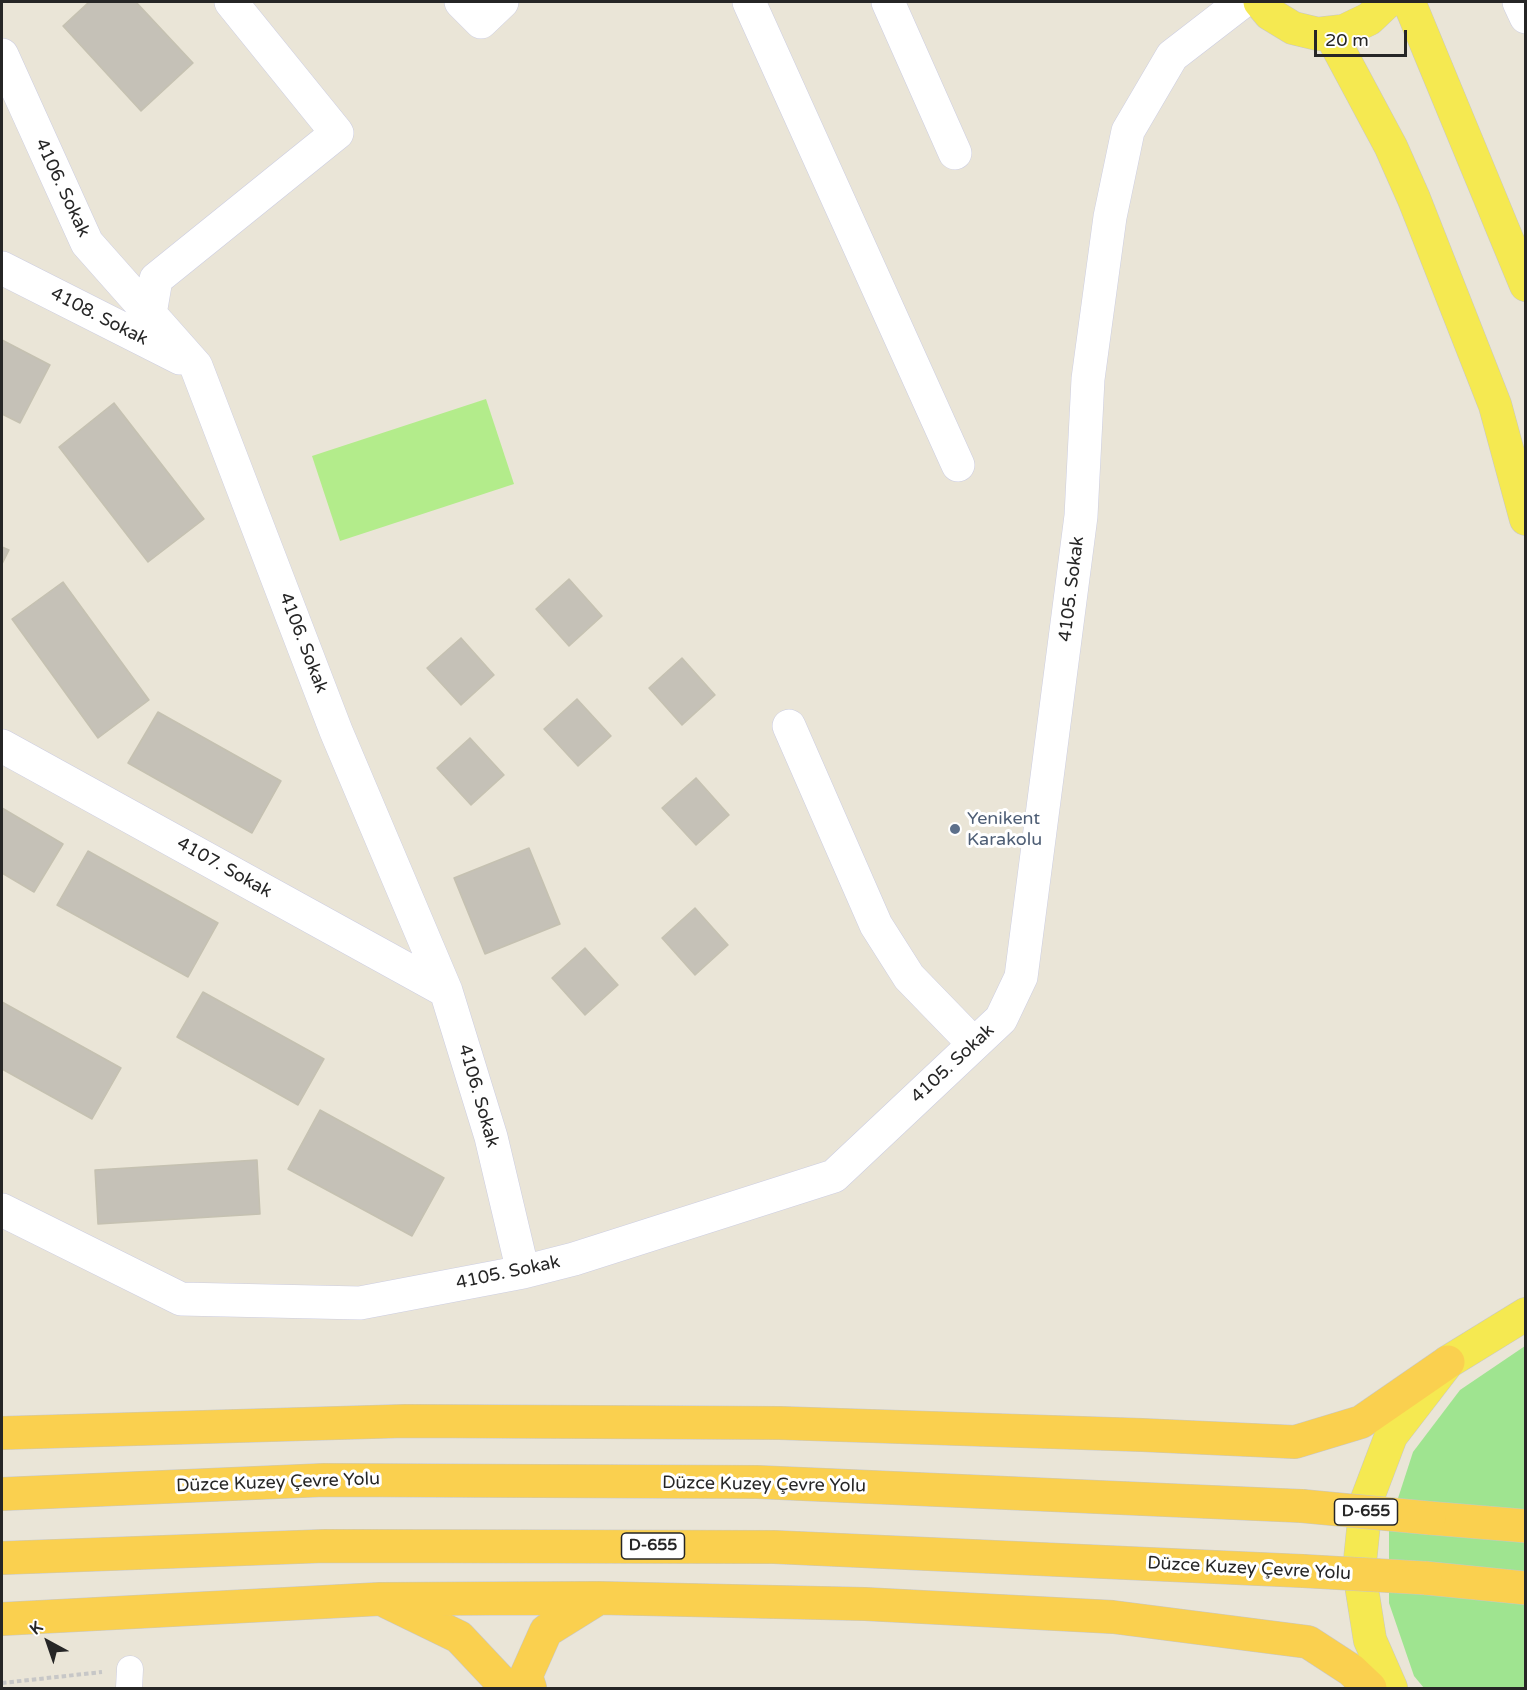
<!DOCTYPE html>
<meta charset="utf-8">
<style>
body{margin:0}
#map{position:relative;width:1527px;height:1690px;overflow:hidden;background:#eae5d7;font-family:"Varela Round",sans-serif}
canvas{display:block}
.frame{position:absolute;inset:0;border:3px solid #262626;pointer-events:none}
.north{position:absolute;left:18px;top:1612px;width:60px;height:60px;-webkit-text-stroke:4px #fff;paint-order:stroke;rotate:320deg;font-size:16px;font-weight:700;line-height:24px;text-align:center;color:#262626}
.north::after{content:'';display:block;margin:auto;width:21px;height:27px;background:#262626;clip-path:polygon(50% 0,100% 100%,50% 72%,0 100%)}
.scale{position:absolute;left:1314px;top:30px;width:93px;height:27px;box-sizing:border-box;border:3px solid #262626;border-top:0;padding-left:8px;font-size:18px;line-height:21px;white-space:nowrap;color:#262626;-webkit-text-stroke:4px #fff;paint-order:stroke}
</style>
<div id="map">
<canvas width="1527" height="1690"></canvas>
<div class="frame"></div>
<div class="north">K</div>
<div class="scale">20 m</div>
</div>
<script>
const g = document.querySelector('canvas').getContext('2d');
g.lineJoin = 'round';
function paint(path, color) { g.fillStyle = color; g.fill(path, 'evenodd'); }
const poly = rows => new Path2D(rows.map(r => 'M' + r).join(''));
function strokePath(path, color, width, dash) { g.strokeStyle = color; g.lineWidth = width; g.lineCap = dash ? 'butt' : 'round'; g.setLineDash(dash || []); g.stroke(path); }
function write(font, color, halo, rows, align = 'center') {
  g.font = font + ' "Varela Round",sans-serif'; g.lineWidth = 6; g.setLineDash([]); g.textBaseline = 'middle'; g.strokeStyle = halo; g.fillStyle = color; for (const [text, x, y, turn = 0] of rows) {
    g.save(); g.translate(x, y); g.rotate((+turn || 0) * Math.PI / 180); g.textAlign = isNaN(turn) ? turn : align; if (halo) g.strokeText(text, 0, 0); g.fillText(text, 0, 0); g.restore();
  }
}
paint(poly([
 [1525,1346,1525,1688,1424,1688,1414,1676,1389,1603,1389,1526,1413,1452,1460,1390]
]), '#9fe490');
paint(poly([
 [486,399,514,484,340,541,312,456]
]), '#b3ec8b');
const building = poly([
 [89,2,136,2,193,63,141,111,63,26,89,2],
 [2,340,50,365,20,423,2,414,2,340],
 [114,403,204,519,148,562,59,447,114,403],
 [2,547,9,550,2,564,2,547],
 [569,579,602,616,569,646,536,609,569,579],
 [63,582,149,700,98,738,12,619,63,582],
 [461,638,494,675,461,705,427,668,461,638],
 [682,658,715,695,682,725,649,688,682,658],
 [577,699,611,736,578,766,544,729,577,699],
 [158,712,281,781,252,833,128,763,158,712],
 [470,738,504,775,471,805,437,768,470,738],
 [696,778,729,815,696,845,662,808,696,778],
 [2,808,63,844,34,892,2,873,2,808],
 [529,848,560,924,485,954,454,878,529,848],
 [88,851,218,923,188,977,57,905,88,851],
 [695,908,728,945,695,975,662,938,695,908],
 [585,948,618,985,585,1015,552,978,585,948],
 [203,992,324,1059,298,1105,177,1037,203,992],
 [2,1002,121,1068,92,1119,2,1069,2,1002],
 [320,1110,444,1178,412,1236,288,1169,320,1110],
 [257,1160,260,1214,98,1224,95,1170,257,1160]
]);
paint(building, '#c5c1b7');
strokePath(building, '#c5c1b1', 1.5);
const pedestrian = poly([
 [129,1688,130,1669]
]);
const minor = poly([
 [461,2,481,22,502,2],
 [749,2,958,465],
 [888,2,955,153],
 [1519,2,1526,17],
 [2,55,87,243,196,366,336,731,446,991,491,1137,523,1272],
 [2,268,180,358],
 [150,314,156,279,337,133,231,2],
 [789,726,876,925,909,977,974,1044],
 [2,746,446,991],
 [2,1210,181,1299,360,1303,523,1272,574,1259,834,1176,1001,1019,1021,977,1081,516,1088,379,1110,217,1128,131,1172,56,1242,2]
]);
const primary = poly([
 [1260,2,1270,14,1293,28,1318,34,1344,31,1369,19,1387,2],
 [1409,2,1526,285],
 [1330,33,1391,147,1414,199,1495,405,1526,519],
 [1391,1688,1370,1640,1359,1571,1366,1502,1391,1436,1448,1362,1526,1314]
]);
const trunk = poly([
 [2,1433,405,1421,780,1423,1142,1435,1295,1442,1361,1422,1448,1362],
 [2,1494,324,1480,757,1482,1302,1506],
 [1429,1518,1526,1526],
 [2,1558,325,1546,774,1547,1303,1571],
 [1425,1578,1526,1588],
 [387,1602,459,1637,507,1688],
 [2,1619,380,1599,599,1598,865,1604,1113,1617,1308,1642,1351,1670,1370,1688],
 [530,1688,526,1676,546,1631,599,1598]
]);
strokePath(pedestrian, '#cccde1', 27);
strokePath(minor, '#cccde1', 34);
strokePath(primary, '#c7c7c7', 34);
strokePath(trunk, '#c7c7c7', 34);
strokePath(poly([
 [2,1683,102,1672]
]), '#c7c7c7', 4, [4.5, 3]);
strokePath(pedestrian, '#fff', 26);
strokePath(minor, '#fff', 33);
strokePath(primary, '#f5e951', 33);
strokePath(trunk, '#fad04f', 33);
const trunkBridge = poly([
 [1302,1506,1429,1518],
 [1303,1571,1425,1578]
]);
strokePath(trunkBridge, '#c7c7c7', 34, []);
strokePath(trunkBridge, '#fad04f', 33);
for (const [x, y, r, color] of [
 [955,829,6,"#5c6f8a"]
]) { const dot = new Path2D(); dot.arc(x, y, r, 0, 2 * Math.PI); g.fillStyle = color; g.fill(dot); strokePath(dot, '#fff', 2); }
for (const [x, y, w] of [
 [1366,1512,63],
 [653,1546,63]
]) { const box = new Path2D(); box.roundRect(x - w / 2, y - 13, w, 26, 4.5); g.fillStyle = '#fff'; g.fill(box); strokePath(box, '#262626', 1.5); }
write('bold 16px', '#262626', null, [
 ["D-655",1366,1512],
 ["D-655",653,1546]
]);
write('18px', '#262626', '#fff', [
 ["4106. Sokak",62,188,65],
 ["4108. Sokak",99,317,27],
 ["4105. Sokak",1072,589,-83],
 ["4106. Sokak",303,643,69],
 ["4107. Sokak",224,868,29],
 ["4105. Sokak",953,1064,-43],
 ["4106. Sokak",478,1096,74],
 ["4105. Sokak",508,1273,-12],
 ["Düzce Kuzey Çevre Yolu",278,1483,-2],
 ["Düzce Kuzey Çevre Yolu",764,1485,1],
 ["Düzce Kuzey Çevre Yolu",1249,1569,3]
]);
write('18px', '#4e5e75', '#fff', [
 ["Yenikent",967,819],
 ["Karakolu",967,840]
], 'left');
</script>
